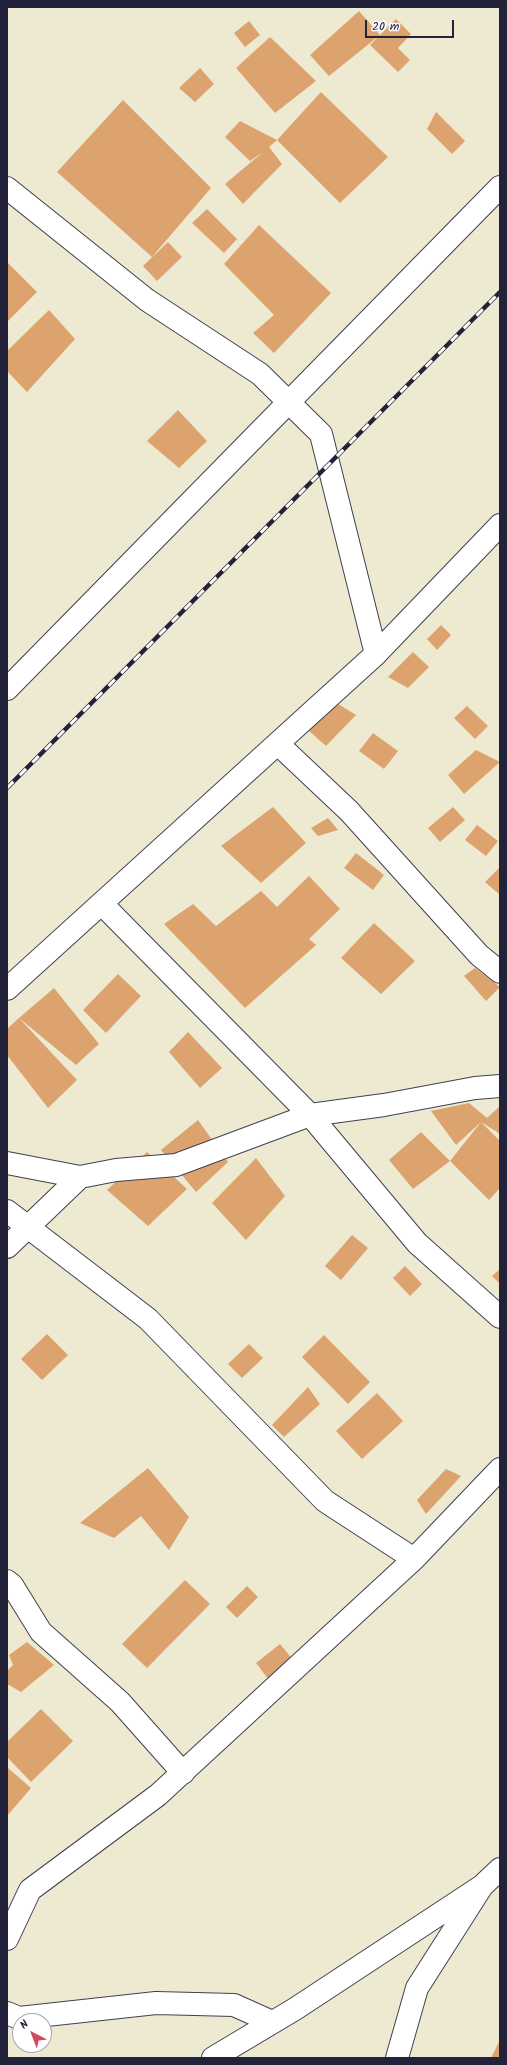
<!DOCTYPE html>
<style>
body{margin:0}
#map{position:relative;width:507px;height:2065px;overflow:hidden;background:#eeead1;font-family:Kalam,sans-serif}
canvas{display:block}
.frame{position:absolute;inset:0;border:8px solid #22223b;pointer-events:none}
.north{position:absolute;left:12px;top:2013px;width:40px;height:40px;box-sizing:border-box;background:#fff;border:1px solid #a7a7b1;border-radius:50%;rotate:318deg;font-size:11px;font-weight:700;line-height:16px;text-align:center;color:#22223b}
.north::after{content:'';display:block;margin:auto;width:14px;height:18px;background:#d1495b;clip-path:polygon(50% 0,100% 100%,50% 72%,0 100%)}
.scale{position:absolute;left:365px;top:20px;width:89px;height:18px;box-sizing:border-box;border:2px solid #22223b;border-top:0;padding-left:5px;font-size:12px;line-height:14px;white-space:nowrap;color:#22223b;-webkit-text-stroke:3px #fff;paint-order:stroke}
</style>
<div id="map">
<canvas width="507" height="2065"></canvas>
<div class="frame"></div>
<div class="north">N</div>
<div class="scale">20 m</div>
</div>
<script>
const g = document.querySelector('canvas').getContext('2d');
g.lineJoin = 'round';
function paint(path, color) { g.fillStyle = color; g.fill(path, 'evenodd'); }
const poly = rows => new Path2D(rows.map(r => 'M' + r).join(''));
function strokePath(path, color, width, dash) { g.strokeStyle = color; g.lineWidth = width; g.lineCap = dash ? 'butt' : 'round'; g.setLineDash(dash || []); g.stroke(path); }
paint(poly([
 [359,11,380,35,329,76,310,55],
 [396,19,411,34,398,48,410,60,398,72,370,45],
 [249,21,260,35,245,47,234,33],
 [270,37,316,81,275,113,236,68],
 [200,68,214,84,195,102,179,88],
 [321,92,388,157,340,203,277,140],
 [123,100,211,188,152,257,57,172],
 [436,112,465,141,452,154,427,129],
 [240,121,277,140,269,147,282,164,243,204,225,184,263,152,250,161,225,137],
 [207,209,237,239,224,253,192,223],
 [259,225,331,293,274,353,253,333,274,315,224,264],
 [168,242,182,257,157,281,143,266],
 [7,262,37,292,7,322],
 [49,310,75,339,27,392,7,371,7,351],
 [178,410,207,441,179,468,147,441],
 [441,625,451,635,437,650,427,639],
 [413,652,429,667,408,688,388,677],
 [335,702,356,715,326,746,308,730],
 [467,706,488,726,475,739,454,718],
 [373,733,398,751,384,769,359,751],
 [476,750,500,762,464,794,448,775],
 [273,807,306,843,261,883,221,846],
 [453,807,465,820,440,842,428,828],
 [328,818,338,830,318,836,311,828],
 [477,825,498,841,486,856,465,840],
 [356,853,384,875,373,890,344,868],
 [500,867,500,895,485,882],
 [309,876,340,909,309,939,316,945,245,1008,164,924,193,904,216,926,261,891,277,907],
 [374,923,415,961,381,994,341,958],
 [475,968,500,987,486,1001,464,976],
 [118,974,141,996,106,1033,83,1010],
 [54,988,99,1044,76,1065,19,1018],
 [19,1018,77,1080,48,1108,7,1055,7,1029],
 [188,1032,222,1068,200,1088,169,1052],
 [469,1103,487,1118,500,1106,500,1134,481,1122,500,1141,500,1188,489,1200,450,1161,413,1189,389,1160,421,1132,450,1161,481,1122,456,1145,431,1111],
 [198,1120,228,1162,196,1192,161,1150],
 [147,1152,187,1189,148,1226,107,1190],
 [256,1158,285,1196,246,1240,212,1203],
 [352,1235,368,1248,341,1280,325,1266],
 [405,1266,422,1284,410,1296,393,1278],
 [500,1269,500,1284,492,1276],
 [47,1334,68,1355,42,1380,21,1359],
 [324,1335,370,1382,348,1404,302,1357],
 [249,1344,263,1358,242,1378,228,1364],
 [308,1387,320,1404,284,1437,272,1425],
 [377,1393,403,1421,362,1459,336,1431],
 [148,1468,189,1517,169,1550,141,1516,114,1538,80,1523],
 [446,1469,461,1476,426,1514,417,1500],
 [185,1580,210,1604,147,1668,122,1644],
 [247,1586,258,1597,237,1618,226,1607],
 [27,1642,54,1665,21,1692,7,1684,7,1671,13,1665,9,1655],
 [280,1644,294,1661,269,1680,256,1663],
 [41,1709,73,1741,31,1782,7,1757,7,1742],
 [8,1768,31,1788,7,1816,7,1770],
 [500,2040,500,2058,491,2058]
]), '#dca36f');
const street = poly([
 [7,188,147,300,260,374,321,434,376,654],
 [7,689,500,187],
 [278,744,349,811,479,955,500,972],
 [102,904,310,1115,417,1243,500,1317],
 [7,989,376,654,500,525],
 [7,1163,80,1177,116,1170,176,1165,310,1115,384,1105,475,1088,500,1086],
 [7,1211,148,1319,325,1501,414,1559],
 [7,1247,80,1177],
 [7,1581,12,1585,41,1632,120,1702,183,1773],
 [7,1939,30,1890,158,1795,414,1559,500,1469],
 [7,2013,19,2018,156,2003,234,2005,272,2022],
 [213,2058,295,2009,482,1886],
 [397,2058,417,1988,482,1886,500,1869]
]);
strokePath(street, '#414052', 24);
strokePath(street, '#fff', 22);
const rail = poly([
 [7,788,500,292]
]);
strokePath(rail, '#22223b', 4.5);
strokePath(rail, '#fff', 3, [9]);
</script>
